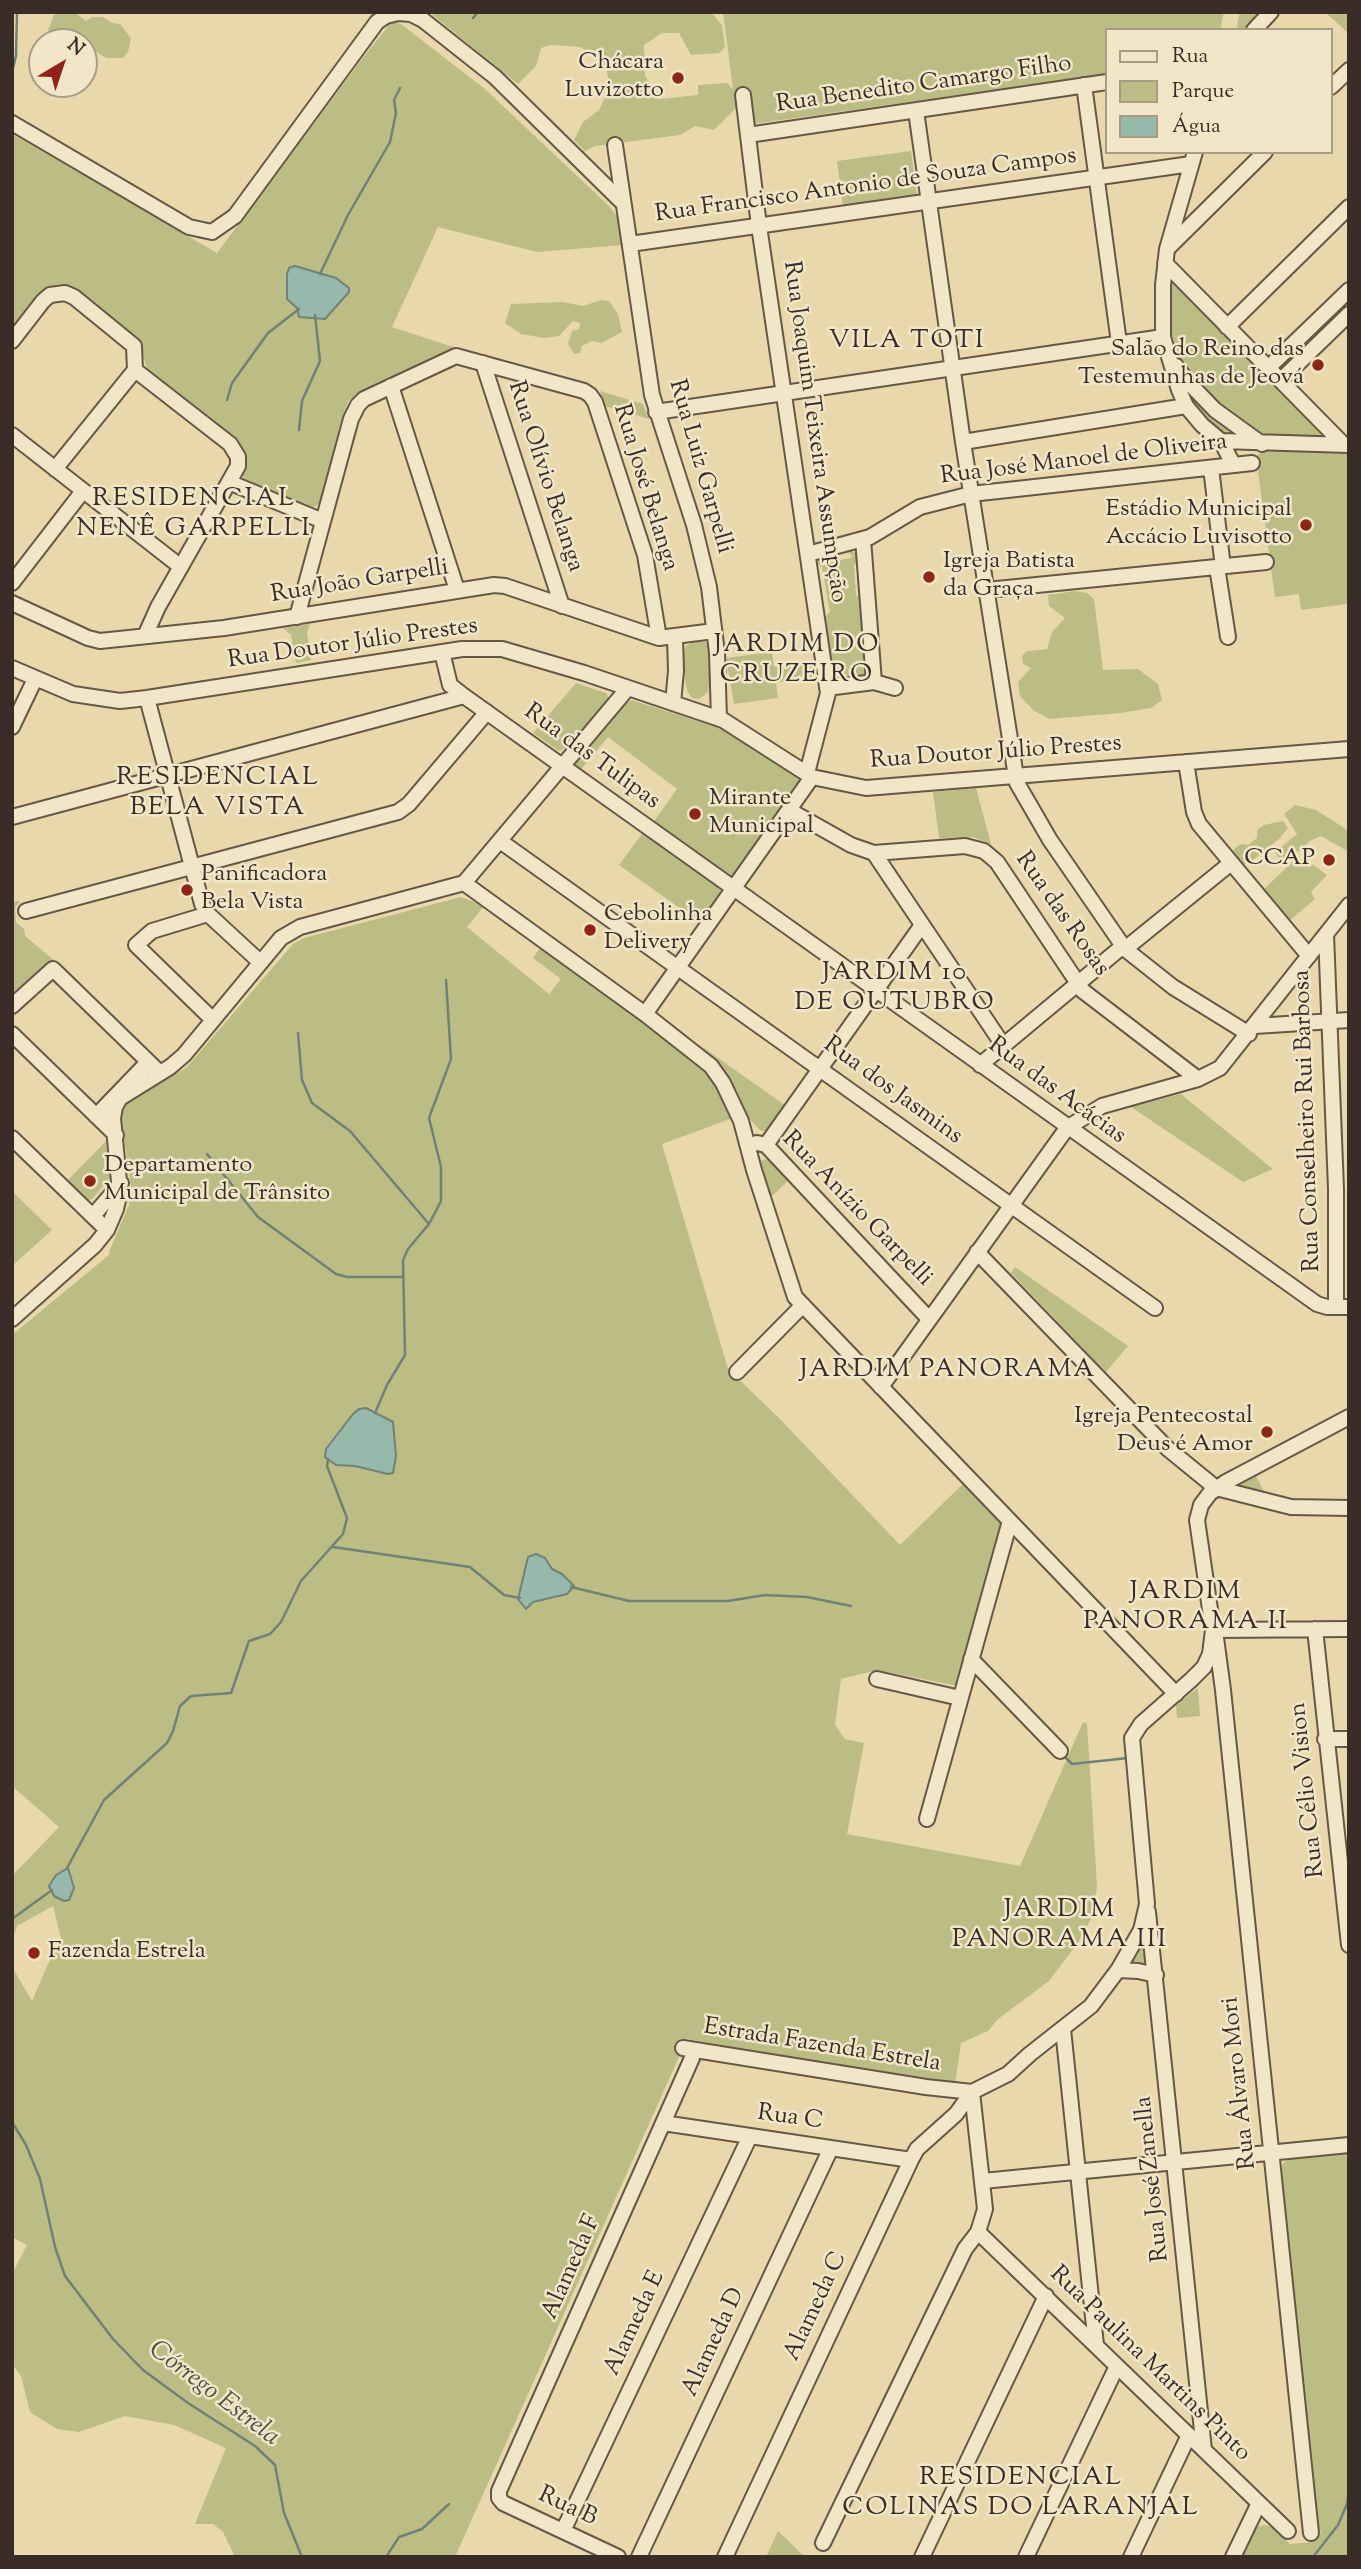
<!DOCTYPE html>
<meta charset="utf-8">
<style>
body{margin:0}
#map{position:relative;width:1361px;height:2569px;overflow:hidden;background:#e9d8ab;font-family:"Sorts Mill Goudy",serif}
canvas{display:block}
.frame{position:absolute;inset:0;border:14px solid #3a2c26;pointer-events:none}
.legend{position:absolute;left:1105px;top:28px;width:228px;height:126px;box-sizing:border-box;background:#f1e6c8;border:2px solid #a89c87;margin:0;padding:9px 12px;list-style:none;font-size:21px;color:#3a2c26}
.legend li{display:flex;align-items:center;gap:14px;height:35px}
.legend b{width:35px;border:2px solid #a89c87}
.north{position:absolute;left:28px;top:28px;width:70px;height:70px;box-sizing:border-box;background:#f1e6c8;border:2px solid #a89c87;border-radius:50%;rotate:39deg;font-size:19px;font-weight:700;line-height:28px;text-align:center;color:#3a2c26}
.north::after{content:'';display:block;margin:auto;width:24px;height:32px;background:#8f2418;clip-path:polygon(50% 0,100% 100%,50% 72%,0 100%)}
</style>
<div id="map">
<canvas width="1361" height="2569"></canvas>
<div class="frame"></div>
<ul class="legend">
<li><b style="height:9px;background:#f1e6c8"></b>Rua</li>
<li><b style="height:19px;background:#bcbd84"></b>Parque</li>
<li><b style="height:19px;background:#97b9ac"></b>Água</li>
</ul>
<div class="north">N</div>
</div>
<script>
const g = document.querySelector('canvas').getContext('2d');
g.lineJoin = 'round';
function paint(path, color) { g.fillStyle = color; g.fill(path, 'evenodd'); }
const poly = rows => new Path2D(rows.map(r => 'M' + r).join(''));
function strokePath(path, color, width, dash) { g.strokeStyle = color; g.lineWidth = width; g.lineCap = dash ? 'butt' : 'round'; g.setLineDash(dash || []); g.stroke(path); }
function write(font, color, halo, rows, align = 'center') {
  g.font = font + ' "Sorts Mill Goudy",serif'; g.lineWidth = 5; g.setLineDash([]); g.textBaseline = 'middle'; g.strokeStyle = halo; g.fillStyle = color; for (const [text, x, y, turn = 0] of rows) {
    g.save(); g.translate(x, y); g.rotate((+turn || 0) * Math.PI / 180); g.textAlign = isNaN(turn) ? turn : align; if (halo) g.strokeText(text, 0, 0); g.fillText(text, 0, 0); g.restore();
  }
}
paint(poly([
 [60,12,74,12,86,21,92,17,103,17,112,23,120,24,131,38,128,52,123,58,106,58,97,52,84,60,84,42,53,42,48,31,54,15],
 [429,12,711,12,722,25,725,47,719,53,691,55,679,33,662,33,644,45,645,76,659,99,698,95,698,85,727,83,733,89,723,12,1224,12,1220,30,1107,30,1107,74,739,126,736,108,714,130,695,126,680,135,595,146,585,151,574,140,583,122,599,110,610,87,606,67,581,47,551,45,541,48,536,66,518,84],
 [1240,12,1262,12,1244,30,1236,30],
 [1325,12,1349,12,1349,34],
 [394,22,401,24,485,89,610,207,619,219,623,245,537,252,438,227,392,327,456,348,349,400,338,430,341,432,322,502,314,507,305,508,246,483,243,478,242,460,149,373,138,343,69,289,12,332,12,134,217,253,362,59,389,25],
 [911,151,917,196,843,207,837,161],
 [1173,283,1324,433,1324,438,1265,438,1225,414,1186,372,1179,358,1170,329,1169,286],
 [1349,296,1349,306,1284,369,1279,369,1278,366],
 [601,300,609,301,618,314,622,332,601,343,592,341,582,346,580,353,574,354,568,344,572,331,579,329,580,323,573,321,559,336,544,338,521,334,505,323,511,304,562,302,583,306],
 [1186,389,1233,431,1232,436,1227,437,1215,430,1190,400],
 [600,391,643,404,649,419,605,406],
 [1263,451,1349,452,1347,604,1301,610,1299,594,1275,597,1256,457],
 [851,550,861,557,854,565,856,595,858,597,863,591,868,677,838,682,832,680,822,619,830,612,822,567,815,562,819,558,828,563,851,558,852,555,846,551],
 [1075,591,1087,593,1094,599,1103,670,1138,669,1158,684,1162,700,1151,708,1121,713,1049,719,1033,710,1020,696,1018,682,1031,668,1023,664,1022,656,1027,651,1047,649,1052,632,1065,618,1049,606,1048,595],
 [310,624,307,633,311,660,296,663,291,635,283,628],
 [696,641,703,641,709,645,712,655,708,692,699,699,692,698,687,691,682,658,686,646],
 [772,652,774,667,816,661,818,676,776,683,778,698,734,704,726,658],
 [576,683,606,693,609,698,567,747,559,751,533,733],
 [632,700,719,728,721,726,800,778,801,782,734,876,726,876,652,824,677,789,608,737,579,772,574,768,574,761,600,730,602,731,626,703],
 [976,788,991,844,973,837,939,838,933,792],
 [1295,805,1316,810,1349,831,1349,852,1321,836,1310,841,1283,866,1275,852,1297,834,1284,814],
 [1283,821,1288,828,1279,839,1248,864,1243,864,1233,852,1235,848,1241,844,1248,845,1257,838,1257,830,1264,825],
 [644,831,720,887,721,895,701,923,619,865],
 [1297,861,1301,863,1308,861,1327,875,1311,892,1315,899,1287,923,1261,892,1292,862],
 [461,897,484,906,467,927,549,994,561,979,533,958,542,945,632,1011,711,1074,733,1118,662,1144,728,1369,779,1418,900,1545,965,1482,1001,1521,1001,1529,958,1686,878,1670,841,1679,835,1725,845,1739,864,1743,847,1834,1020,1866,1083,1722,1087,1724,1097,1886,1093,1915,1078,1943,1049,1981,998,2019,988,2031,961,2043,955,2084,928,2081,687,2039,455,2557,235,2557,223,2532,213,2524,195,2524,226,2448,174,2425,125,2416,79,2432,57,2429,30,2412,21,2376,12,2364,12,2274,27,2245,12,2237,12,1967,32,2001,48,1964,62,1942,53,1906,17,1926,12,1942,12,1876,59,1827,12,1786,12,1335,110,1254,109,1252,129,1205,132,1193,121,1118,126,1103,187,1067,293,944,304,938],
 [67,1868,74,1888,64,1901,54,1896],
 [20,901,15,908,16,922,24,929,25,936,56,962,12,1002,12,902],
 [704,1048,786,1106,768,1131,761,1131,744,1113,702,1051],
 [1181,1094,1204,1113,1273,1169,1243,1182,1131,1107],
 [106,1141,110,1178,92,1199,87,1201,66,1182],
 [769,1159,790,1179,769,1199,758,1166,762,1160],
 [12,1191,52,1230,12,1266],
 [1015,1267,1128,1346,1106,1372,1011,1273],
 [1255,1474,1267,1497,1236,1487,1237,1483],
 [1198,1688,1200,1716,1177,1718,1176,1705],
 [1142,1937,1145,1941,1145,1966,1129,1964],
 [1349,2150,1349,2557,1242,2557,1255,2530,1259,2526,1266,2525,1273,2528,1290,2544,1313,2542,1321,2533,1316,2522,1280,2173,1283,2163,1292,2157],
 [778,2531,805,2557,766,2557]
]), '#bcbd84');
const water = poly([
 [295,266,336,278,349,288,349,292,325,319,299,317,297,308,287,299,287,274,289,268,295,266],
 [366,1408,393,1422,396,1456,393,1473,388,1474,355,1466,336,1465,325,1457,326,1449,353,1414,359,1409,366,1408],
 [536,1554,545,1558,552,1569,562,1574,574,1586,567,1594,533,1602,526,1609,518,1599,528,1557,536,1554],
 [68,1868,74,1888,69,1900,64,1901,54,1896,49,1886,56,1875,68,1868]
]);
paint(water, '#97b9ac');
strokePath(water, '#728176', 2);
strokePath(poly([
 [473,18,478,12],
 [12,72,16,56,17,13],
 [320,274,348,215,390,142,396,113,394,100,400,88],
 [227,400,232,383,268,333,299,309],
 [299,430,302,401,320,361,315,315],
 [298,1033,302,1080,312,1103,350,1131,429,1224],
 [207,1154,258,1217,336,1274,347,1277,402,1277],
 [375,1413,387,1385,405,1355,403,1260,408,1249,429,1224,441,1201,441,1167,429,1118,451,1059,446,980],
 [333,1547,470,1567,504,1595,520,1598],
 [571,1587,629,1601,728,1601,765,1595,807,1597,851,1606],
 [1062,1754,1072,1764,1128,1758],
 [67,1868,104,1800,167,1743,173,1731,180,1706,191,1696,231,1693,249,1641,270,1634,281,1622,301,1581,343,1534,347,1518,327,1466,328,1459],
 [12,1919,52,1890],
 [12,2122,26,2145,40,2179,55,2247,65,2276,113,2339,143,2370,188,2403,255,2446,275,2465,284,2513,302,2557],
 [386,2557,399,2537,422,2529,449,2504],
 [1313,2557,1338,2525,1347,2504,1349,2491]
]), '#728176', 2.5);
const minor = poly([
 [1254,30,1271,12],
 [1084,85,1119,343],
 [1331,87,1349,70],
 [743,95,759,226,828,693,807,773],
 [916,111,963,442,1017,783,1050,840,1125,949,1173,987,1249,1034],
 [12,123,189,227,212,232,235,216,377,22,386,16,398,13,411,14,423,20,495,77,624,204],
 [748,135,1107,82],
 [615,145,652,395,694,525,709,587,717,653,719,719],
 [1195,152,1167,249,1163,285,1163,337,1179,390,1186,406,1202,425,1221,441,1233,464],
 [630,244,1191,164],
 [1168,248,1265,152],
 [1165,263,1344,445],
 [1227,327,1349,207],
 [12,341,43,301,50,295,65,293,74,297,134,346,135,370,55,469],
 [483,363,562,606],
 [1176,366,1187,381,1215,410,1262,444],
 [1268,368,1349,290],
 [135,370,230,444,238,457,238,466,158,607,145,636],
 [1281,380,1349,314],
 [391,386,457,590],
 [656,412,1163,337],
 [12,435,181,567],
 [1221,441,1349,445],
 [963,442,1186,406],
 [1211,468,1223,567],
 [231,483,323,521],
 [808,554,870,537,920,507,971,494,1252,463],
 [1217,567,1228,637],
 [12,583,83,491],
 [987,590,1266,562],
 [12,603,88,638,100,641,224,628,494,585,505,586,659,638,714,631],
 [297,617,351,419,358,405,364,399,456,356,584,391,590,395,595,402,645,555,659,638],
 [442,652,450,685,464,696,1317,1304,1327,1307,1349,1307],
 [12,668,73,694,120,701,147,698,462,649,502,649,584,673,723,720,812,777,866,788,1349,749],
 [874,682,895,688],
 [827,688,874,682,863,539],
 [147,698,202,904,208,914,260,962],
 [673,703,676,671,675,637],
 [12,727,35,679],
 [1186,762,1194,812,1199,824,1309,956],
 [789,810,851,845,874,853,965,846,984,851,997,862,1083,991,1198,1079],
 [12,817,464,696],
 [500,841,1155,1308],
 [874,853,1003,1045],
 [464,883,645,1014,711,1066,723,1083,741,1121,754,1170,795,1297,1176,1694],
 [464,883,628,688],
 [26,911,398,812,409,804,487,712],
 [208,914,152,931,136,945,212,1019],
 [1326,934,1336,1189,1336,1307],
 [1125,949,1231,863],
 [12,1006,53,969,160,1073],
 [645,1014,812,777],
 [1255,1026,1349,1020],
 [12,1034,116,1135],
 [980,1065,1123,946],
 [96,1116,148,1062],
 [12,1138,107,1230],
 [757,1143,766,1145,929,1319],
 [766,1145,922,925],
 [93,1216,121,1183],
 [977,1252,1167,1448,1216,1488,1291,1507,1349,1508],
 [12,1319,95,1245,107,1230,116,1209,120,1192,113,1118,115,1107,120,1098,170,1067,184,1055,281,938,300,927,464,883],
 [737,1372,803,1305],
 [881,1387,1067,1128,1102,1106,1198,1079,1220,1068,1349,905],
 [1315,1629,1349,1945],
 [1213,1630,1349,1629],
 [1216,1638,1223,1690,1311,2533],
 [971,1659,1060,1751],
 [877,1679,960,1698],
 [1325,1739,1349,1739],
 [927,1819,1010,1521],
 [1148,1912,1204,2450],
 [1118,1970,1138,1971,1156,1975],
 [1063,2029,1096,2345],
 [683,2048,926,2087,972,2092,1008,2074,1030,2054,1091,2006,1118,1970,1141,1930,1147,1904,1132,1738,1141,1724,1191,1680,1204,1667,1210,1654,1213,1630,1197,1520,1201,1505,1210,1493,1226,1482,1349,1417],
 [663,2123,911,2160],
 [983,2181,1349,2145],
 [978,2232,1288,2531],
 [563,2531,750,2136],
 [823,2543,965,2249,978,2232,985,2209,972,2092],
 [618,2557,503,2503,499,2498,499,2491,692,2058],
 [639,2557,831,2148],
 [725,2557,911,2160,917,2149,956,2114,972,2092],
 [922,2557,1046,2296],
 [1026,2557,1117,2366],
 [1131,2557,1189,2435],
 [1233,2557,1259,2503]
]);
strokePath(minor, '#665747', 18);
strokePath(minor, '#f1e6c8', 14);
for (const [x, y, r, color] of [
 [678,78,7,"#8f2418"],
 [1318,365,7,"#8f2418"],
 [1306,525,7,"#8f2418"],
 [929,577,7,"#8f2418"],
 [695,814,7,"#8f2418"],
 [1329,860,7,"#8f2418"],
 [187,890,7,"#8f2418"],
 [590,930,7,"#8f2418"],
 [90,1181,7,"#8f2418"],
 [1267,1432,7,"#8f2418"],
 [34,1953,7,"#8f2418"]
]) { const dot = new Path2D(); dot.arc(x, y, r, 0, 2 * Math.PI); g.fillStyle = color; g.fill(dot); strokePath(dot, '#f1e6c8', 2.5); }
write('24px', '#3a2c26', '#f1e6c8', [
 ["Chácara",664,64,"right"],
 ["Luvizotto",664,92,"right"],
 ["Salão do Reino das",1304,351,"right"],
 ["Testemunhas de Jeová",1304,379,"right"],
 ["Estádio Municipal",1292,511,"right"],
 ["Accácio Luvisotto",1292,539,"right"],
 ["Igreja Batista",943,563],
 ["da Graça",943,591],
 ["Mirante",709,800],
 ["Municipal",709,828],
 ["CCAP",1315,860,"right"],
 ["Panificadora",201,876],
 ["Bela Vista",201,904],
 ["Cebolinha",604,916],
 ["Delivery",604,944],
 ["Departamento",104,1167],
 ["Municipal de Trânsito",104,1195],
 ["Igreja Pentecostal",1253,1418,"right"],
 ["Deus é Amor",1253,1446,"right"],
 ["Fazenda Estrela",48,1953]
], 'left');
write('24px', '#3a2c26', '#f1e6c8', [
 ["Rua Benedito Camargo Filho",924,86,-8],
 ["Rua Francisco Antonio de Souza Campos",866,187,-8],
 ["Rua Joaquim Teixeira Assumpção",813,432,82],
 ["Rua José Manoel de Oliveira",1084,461,-7],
 ["Rua Luiz Garpelli",699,467,74],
 ["Rua Olívio Belanga",544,477,72],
 ["Rua José Belanga",644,488,73],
 ["Rua João Garpelli",360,583,-9],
 ["Rua Doutor Júlio Prestes",353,645,-8],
 ["Rua Doutor Júlio Prestes",996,754,-4],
 ["Rua das Tulipas",591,758,36],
 ["Rua das Rosas",1061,915,55],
 ["Rua dos Jasmins",892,1092,36],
 ["Rua das Acácias",1056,1092,36],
 ["Rua Conselheiro Rui Barbosa",1309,1121,-92],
 ["Rua Anízio Garpelli",856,1210,46],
 ["Rua Célio Vision",1309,1790,-96],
 ["Estrada Fazenda Estrela",822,2047,9],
 ["Rua Álvaro Mori",1241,2083,-96],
 ["Rua C",790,2119,8],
 ["Rua José Zanella",1154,2179,-96],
 ["Alameda F",573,2268,-66],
 ["Alameda C",817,2307,-65],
 ["Alameda E",636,2324,-65],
 ["Alameda D",715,2343,-65],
 ["Rua Paulina Martins Pinto",1149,2365,44],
 ["Rua B",567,2508,25]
]);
g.letterSpacing = '2px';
write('26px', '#3a2c26', '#f1e6c8', [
 ["VILA TOTI",907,343],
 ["RESIDENCIAL",194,501],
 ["NENÊ GARPELLI",194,531],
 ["JARDIM DO",797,647],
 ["CRUZEIRO",797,677],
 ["RESIDENCIAL",218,780],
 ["BELA VISTA",218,810],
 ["JARDIM 10",895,975],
 ["DE OUTUBRO",895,1005],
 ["JARDIM PANORAMA",948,1372],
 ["JARDIM",1186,1594],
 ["PANORAMA II",1186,1624],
 ["JARDIM",1060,1912],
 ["PANORAMA III",1060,1942],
 ["RESIDENCIAL",1021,2480],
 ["COLINAS DO LARANJAL",1021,2510]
]);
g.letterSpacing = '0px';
write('italic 26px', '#514f48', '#f1e6c8', [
 ["Córrego Estrela",213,2395,37]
]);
</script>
